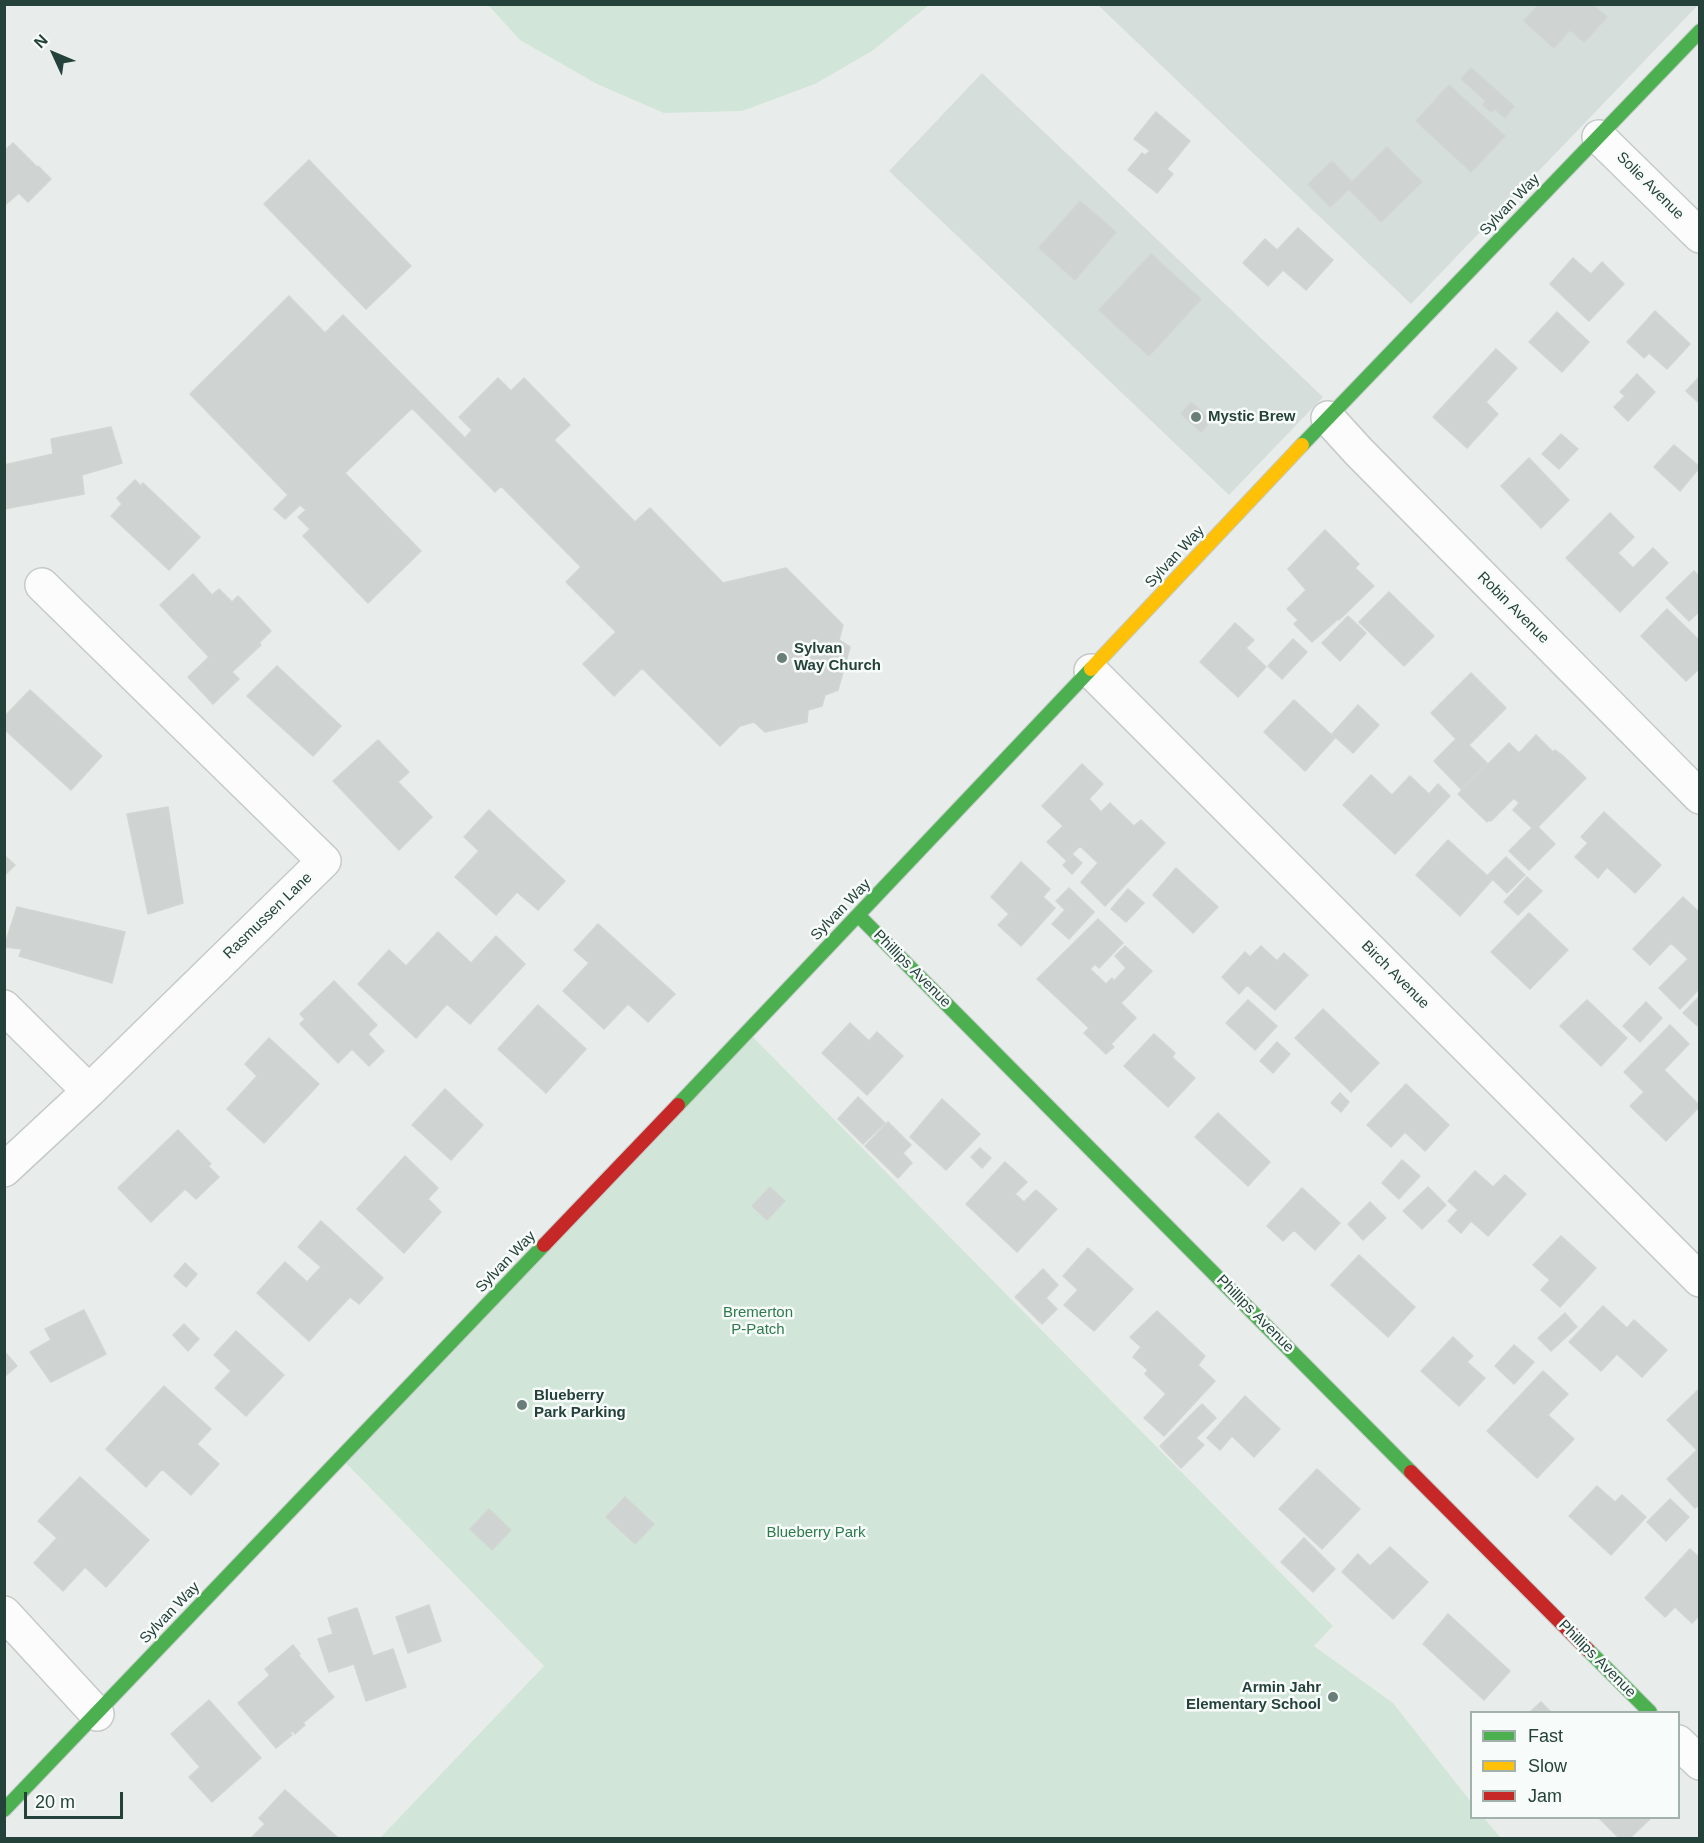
<!DOCTYPE html>
<style>
body{margin:0}
#map{position:relative;width:1704px;height:1843px;overflow:hidden;background:#e8edeb;font-family:Arial,sans-serif}
canvas{display:block}
.frame{position:absolute;inset:0;border:6px solid #24423a;pointer-events:none}
.legend{position:absolute;left:1470px;top:1711px;width:210px;height:108px;box-sizing:border-box;background:#f7fbf9;border:2px solid #a3b1ad;margin:0;padding:8px 10px;list-style:none;font-size:18px;color:#24423a}
.legend li{display:flex;align-items:center;gap:12px;height:30px}
.legend b{width:30px;border:2px solid #a3b1ad}
.north{position:absolute;left:24px;top:24px;width:60px;height:60px;-webkit-text-stroke:4px #f7fbf9;paint-order:stroke;rotate:314deg;font-size:16px;font-weight:700;line-height:24px;text-align:center;color:#24423a}
.north::after{content:'';display:block;margin:auto;width:21px;height:27px;background:#24423a;clip-path:polygon(50% 0,100% 100%,50% 72%,0 100%)}
.scale{position:absolute;left:24px;top:1792px;width:99px;height:27px;box-sizing:border-box;border:3px solid #24423a;border-top:0;padding-left:8px;font-size:18px;line-height:21px;white-space:nowrap;color:#24423a;-webkit-text-stroke:4px #f7fbf9;paint-order:stroke}
</style>
<div id="map">
<canvas width="1704" height="1843"></canvas>
<div class="frame"></div>
<ul class="legend">
<li><b style="height:8px;background:#4caf50"></b>Fast</li>
<li><b style="height:8px;background:#ffc107"></b>Slow</li>
<li><b style="height:8px;background:#c62828"></b>Jam</li>
</ul>
<div class="north">N</div>
<div class="scale">20 m</div>
</div>
<script>
const g = document.querySelector('canvas').getContext('2d');
g.lineJoin = 'round';
function paint(path, color) { g.fillStyle = color; g.fill(path, 'evenodd'); }
const poly = rows => new Path2D(rows.map(r => 'M' + r).join(''));
function strokePath(path, color, width, dash) { g.strokeStyle = color; g.lineWidth = width; g.lineCap = dash ? 'butt' : 'round'; g.setLineDash(dash || []); g.stroke(path); }
function write(font, color, halo, rows, align = 'center') {
  g.font = font + ' Arial,sans-serif'; g.lineWidth = 5; g.setLineDash([]); g.textBaseline = 'middle'; g.strokeStyle = halo; g.fillStyle = color; for (const [text, x, y, turn = 0] of rows) {
    g.save(); g.translate(x, y); g.rotate((+turn || 0) * Math.PI / 180); g.textAlign = isNaN(turn) ? turn : align; if (halo) g.strokeText(text, 0, 0); g.fillText(text, 0, 0); g.restore();
  }
}
paint(poly([
 [1098,5,1698,5,1411,304],
 [982,73,1323,397,1229,495,889,171]
]), '#d6dedb');
paint(poly([
 [488,5,929,5,872,51,815,84,742,111,664,113,597,84,520,40],
 [748,1032,1333,1626,1314,1646,1393,1703,1471,1802,1472,1818,1484,1818,1501,1838,380,1838,544,1666,341,1458]
]), '#d1e6d8');
const building = poly([
 [1539,4,1592,4,1607,17,1584,42,1570,30,1554,48,1524,21,1539,4],
 [1471,68,1514,106,1505,118,1495,109,1491,112,1483,105,1486,101,1461,79,1471,68],
 [1449,85,1505,136,1471,172,1416,121,1449,85],
 [1156,112,1190,141,1167,169,1173,174,1157,193,1128,170,1142,153,1145,155,1150,151,1134,139,1156,112],
 [13,143,37,167,38,166,51,179,28,202,19,193,4,206,4,151,13,143],
 [1387,147,1422,182,1381,222,1349,189,1330,207,1308,184,1332,161,1352,182,1387,147],
 [309,160,411,266,366,309,264,204,309,160],
 [1080,201,1116,232,1075,280,1039,248,1080,201],
 [1298,228,1333,260,1306,290,1283,270,1268,286,1243,263,1265,239,1277,250,1298,228],
 [1151,254,1201,299,1149,356,1099,310,1151,254],
 [1573,258,1591,274,1602,262,1624,284,1589,321,1550,284,1573,258],
 [289,296,325,333,343,315,465,438,472,430,459,417,498,378,511,391,524,378,570,425,554,440,635,522,650,508,723,583,786,568,843,625,839,640,850,647,838,690,825,695,822,706,808,710,807,722,765,732,754,722,740,726,720,746,642,668,614,696,583,664,616,632,566,582,581,567,501,486,495,492,412,408,345,473,421,551,368,603,303,536,310,529,298,517,306,510,300,505,285,519,274,509,288,495,190,394,289,296],
 [1655,311,1690,344,1667,369,1649,353,1644,358,1627,342,1655,311],
 [1557,312,1589,342,1562,372,1529,342,1557,312],
 [1496,349,1517,368,1486,402,1498,414,1467,448,1433,417,1496,349],
 [1637,374,1655,392,1628,421,1614,407,1625,396,1620,392,1637,374],
 [1700,376,1700,404,1686,391,1700,376],
 [1191,402,1211,420,1201,432,1181,414,1191,402],
 [111,427,122,463,82,475,84,494,4,509,4,465,53,454,51,439,111,427],
 [1561,434,1578,449,1559,469,1542,454,1561,434],
 [1674,445,1700,467,1680,491,1654,467,1674,445],
 [1529,458,1569,500,1541,528,1501,486,1529,458],
 [135,480,141,486,143,483,200,537,169,570,111,516,122,504,117,498,135,480],
 [1610,513,1634,537,1618,553,1633,568,1653,548,1668,563,1620,612,1566,558,1610,513],
 [1325,530,1359,564,1355,568,1374,586,1339,620,1338,619,1312,642,1294,624,1298,620,1287,609,1306,590,1288,569,1325,530],
 [1694,571,1700,577,1700,611,1689,621,1666,598,1694,571],
 [193,574,212,595,219,589,232,602,238,596,271,631,259,643,261,645,232,672,239,679,213,704,188,677,209,657,160,605,193,574],
 [1389,592,1434,636,1404,666,1359,622,1389,592],
 [1667,609,1700,641,1700,668,1686,681,1641,636,1667,609],
 [1348,616,1366,633,1340,661,1322,643,1348,616],
 [1235,623,1254,640,1246,648,1266,667,1238,697,1200,662,1235,623],
 [1293,639,1307,652,1282,679,1268,666,1293,639],
 [277,666,341,726,313,756,247,696,277,666],
 [1471,673,1506,708,1469,745,1487,763,1461,789,1434,761,1456,739,1431,713,1471,673],
 [30,690,102,756,71,790,4,729,4,717,30,690],
 [1294,700,1335,738,1305,771,1264,732,1294,700],
 [1358,705,1379,725,1353,753,1332,734,1358,705],
 [1536,735,1553,752,1555,750,1562,755,1586,778,1538,827,1555,844,1529,870,1509,851,1532,828,1513,810,1519,803,1514,798,1491,821,1490,820,1487,822,1458,794,1509,743,1519,753,1536,735],
 [378,740,409,772,398,782,432,817,399,850,333,781,378,740],
 [1082,764,1103,784,1089,799,1101,812,1110,803,1134,826,1141,820,1165,843,1105,906,1081,882,1098,863,1080,846,1066,860,1047,842,1063,826,1042,806,1082,764],
 [1371,775,1392,795,1410,776,1429,794,1438,784,1450,796,1395,854,1343,805,1371,775],
 [168,807,183,903,148,914,127,814,168,807],
 [489,810,565,881,538,910,517,892,496,915,455,877,479,851,464,837,489,810],
 [1604,812,1661,865,1635,893,1607,867,1598,878,1575,857,1588,843,1581,837,1604,812],
 [1448,840,1492,880,1460,916,1416,875,1448,840],
 [4,855,15,865,4,876,4,855],
 [1073,855,1082,863,1072,874,1063,865,1073,855],
 [1506,857,1525,875,1507,893,1488,875,1506,857],
 [1021,862,1050,889,1043,897,1055,908,1021,946,998,925,1009,914,991,897,1021,862],
 [1176,868,1218,907,1193,933,1153,895,1176,868],
 [1527,877,1542,891,1518,915,1504,902,1527,877],
 [1069,888,1094,912,1069,939,1052,924,1065,910,1056,901,1069,888],
 [1128,889,1144,903,1126,922,1111,909,1128,889],
 [1683,897,1700,913,1700,988,1680,1009,1659,988,1688,959,1671,943,1650,965,1633,949,1683,897],
 [17,907,125,932,112,983,19,956,22,949,4,947,17,907],
 [1529,913,1568,950,1530,989,1491,952,1529,913],
 [1098,919,1123,943,1099,968,1095,964,1090,969,1106,984,1112,978,1114,981,1126,968,1115,956,1125,946,1152,971,1121,1003,1136,1018,1111,1044,1114,1047,1106,1054,1084,1033,1089,1028,1037,979,1098,919],
 [598,924,675,994,648,1022,628,1004,604,1029,563,991,589,963,574,950,598,924],
 [438,932,471,963,496,936,525,964,470,1024,447,1004,416,1038,358,984,389,950,406,966,438,932],
 [1261,946,1277,961,1284,953,1308,975,1275,1010,1247,985,1239,994,1222,977,1245,952,1250,957,1261,946],
 [334,981,377,1025,368,1034,384,1051,369,1066,352,1049,338,1063,300,1024,305,1019,300,1014,334,981],
 [1700,996,1700,1028,1683,1013,1700,996],
 [1248,1000,1277,1026,1255,1050,1226,1023,1248,1000],
 [1587,1000,1627,1038,1601,1066,1560,1026,1587,1000],
 [1646,1002,1662,1018,1640,1042,1623,1026,1646,1002],
 [538,1005,586,1049,546,1093,498,1049,538,1005],
 [1323,1009,1379,1063,1351,1092,1295,1038,1323,1009],
 [850,1023,869,1041,877,1032,903,1056,867,1095,822,1053,850,1023],
 [1670,1025,1689,1044,1664,1070,1700,1106,1666,1141,1630,1106,1644,1092,1624,1072,1670,1025],
 [1154,1034,1175,1053,1172,1057,1195,1078,1168,1107,1124,1066,1154,1034],
 [269,1038,319,1084,264,1143,227,1109,257,1076,245,1064,269,1038],
 [1277,1042,1290,1054,1273,1073,1260,1061,1277,1042],
 [1406,1084,1449,1125,1425,1151,1405,1132,1391,1147,1367,1125,1406,1084],
 [445,1089,483,1125,451,1160,412,1125,445,1089],
 [1340,1093,1349,1102,1341,1112,1331,1103,1340,1093],
 [858,1097,885,1123,863,1144,838,1119,858,1097],
 [942,1099,980,1134,946,1170,910,1137,942,1099],
 [1218,1113,1270,1162,1248,1186,1195,1137,1218,1113],
 [888,1122,911,1145,903,1153,912,1163,898,1178,865,1146,888,1122],
 [178,1130,211,1164,208,1166,219,1177,196,1199,185,1189,151,1222,118,1188,178,1130],
 [980,1148,991,1158,982,1168,971,1157,980,1148],
 [405,1156,438,1188,428,1199,441,1212,404,1253,357,1209,405,1156],
 [1402,1160,1420,1176,1399,1199,1382,1183,1402,1160],
 [1005,1162,1027,1182,1015,1194,1024,1202,1036,1190,1057,1209,1017,1252,966,1204,1005,1162],
 [1475,1171,1493,1187,1505,1175,1526,1194,1488,1236,1471,1221,1461,1233,1448,1221,1458,1210,1448,1201,1475,1171],
 [770,1187,785,1201,767,1220,752,1206,770,1187],
 [1428,1187,1446,1205,1422,1229,1403,1211,1428,1187],
 [1302,1188,1340,1223,1315,1250,1294,1230,1283,1241,1267,1226,1302,1188],
 [1370,1202,1386,1218,1363,1240,1348,1224,1370,1202],
 [321,1221,383,1278,359,1304,350,1297,309,1341,257,1293,285,1262,307,1282,321,1267,298,1247,321,1221],
 [1561,1236,1596,1268,1560,1307,1541,1290,1550,1280,1533,1265,1561,1236],
 [1088,1248,1133,1289,1094,1331,1064,1305,1078,1290,1063,1276,1088,1248],
 [1359,1255,1415,1307,1388,1337,1331,1285,1359,1255],
 [185,1263,197,1274,186,1287,174,1276,185,1263],
 [1043,1269,1058,1285,1046,1298,1057,1309,1042,1324,1015,1297,1043,1269],
 [1603,1306,1627,1328,1634,1320,1667,1350,1642,1377,1617,1354,1601,1371,1569,1342,1603,1306],
 [84,1310,106,1354,51,1382,30,1352,51,1340,45,1329,84,1310],
 [1157,1311,1205,1356,1198,1365,1215,1381,1164,1436,1144,1418,1166,1394,1145,1374,1148,1370,1133,1357,1141,1347,1130,1337,1157,1311],
 [1565,1313,1577,1327,1551,1351,1538,1338,1565,1313],
 [184,1324,199,1339,188,1351,173,1335,184,1324],
 [236,1331,284,1375,246,1416,215,1388,231,1371,214,1355,236,1331],
 [1453,1337,1473,1356,1467,1362,1485,1378,1459,1406,1421,1371,1453,1337],
 [1514,1345,1534,1362,1514,1384,1495,1366,1514,1345],
 [4,1351,17,1366,4,1377,4,1351],
 [1543,1371,1568,1394,1548,1415,1574,1439,1537,1478,1487,1431,1543,1371],
 [164,1386,211,1429,197,1444,219,1464,191,1495,162,1469,146,1487,106,1449,164,1386],
 [1700,1388,1700,1504,1695,1508,1667,1479,1697,1450,1667,1420,1700,1388],
 [1245,1396,1280,1429,1254,1457,1232,1436,1220,1450,1207,1438,1245,1396],
 [1202,1404,1216,1418,1196,1438,1204,1445,1181,1468,1160,1446,1202,1404],
 [1317,1469,1360,1509,1322,1549,1279,1509,1317,1469],
 [80,1477,149,1540,106,1587,85,1567,63,1591,34,1563,57,1538,38,1521,80,1477],
 [1597,1486,1615,1502,1622,1495,1646,1517,1611,1555,1569,1516,1597,1486],
 [625,1497,654,1524,635,1544,606,1517,625,1497],
 [1670,1499,1689,1517,1666,1541,1647,1522,1670,1499],
 [489,1509,511,1530,492,1550,470,1529,489,1509],
 [1304,1538,1335,1569,1313,1592,1281,1562,1304,1538],
 [1390,1547,1428,1582,1393,1619,1342,1572,1358,1554,1370,1566,1390,1547],
 [1690,1549,1700,1558,1700,1615,1692,1623,1675,1607,1665,1617,1645,1598,1690,1549],
 [429,1605,441,1641,408,1653,396,1617,429,1605],
 [357,1608,373,1656,393,1649,406,1687,366,1701,354,1664,329,1672,318,1639,333,1634,328,1618,357,1608],
 [1448,1614,1510,1671,1484,1700,1423,1644,1448,1614],
 [293,1645,300,1654,298,1655,334,1697,303,1723,305,1725,295,1734,293,1731,290,1733,292,1735,276,1748,238,1703,270,1675,265,1669,293,1645],
 [209,1700,261,1758,212,1802,189,1777,200,1767,171,1734,209,1700],
 [1541,1702,1551,1712,1530,1712,1541,1702],
 [285,1790,338,1838,251,1838,265,1824,259,1818,285,1790],
 [1599,1818,1649,1818,1650,1819,1630,1838,1619,1838,1599,1818]
]);
paint(building, '#cfd4d2');
strokePath(building, '#d1d6d4', 1.5);
const street = poly([
 [1599,137,1700,236],
 [1328,418,1359,452,1700,797],
 [1091,671,1700,1280],
 [4,1007,89,1091],
 [4,1170,89,1091,324,861,42,585],
 [4,1613,97,1714],
 [1678,1742,1700,1763]
]);
const fast = poly([
 [1302,445,1700,31],
 [859,916,1411,1472],
 [678,1105,1091,669],
 [1588,1650,1650,1712],
 [4,1810,544,1245]
]);
const slow = poly([
 [1091,669,1302,445]
]);
const jam = poly([
 [544,1245,678,1105],
 [1411,1472,1588,1650]
]);
strokePath(street, '#c5cac8', 36);
strokePath(fast, '#c3cbc8', 16);
strokePath(slow, '#c3cbc8', 16);
strokePath(jam, '#c3cbc8', 16);
strokePath(street, '#fcfcfc', 33);
strokePath(fast, '#4caf50', 14);
strokePath(slow, '#ffc107', 14);
strokePath(jam, '#c62828', 14);
for (const [x, y, r, color] of [
 [1196,417,6,"#697e78"],
 [782,658,6,"#697e78"],
 [522,1405,6,"#697e78"],
 [1333,1697,6,"#697e78"]
]) { const dot = new Path2D(); dot.arc(x, y, r, 0, 2 * Math.PI); g.fillStyle = color; g.fill(dot); strokePath(dot, '#f7fbf9', 2); }
write('15px', '#24423a', '#f7fbf9', [
 ["Solie Avenue",1650,186,45],
 ["Sylvan Way",1510,205,-46],
 ["Sylvan Way",1175,557,-47],
 ["Robin Avenue",1513,608,45],
 ["Sylvan Way",841,910,-46],
 ["Rasmussen Lane",268,916,-44],
 ["Phillips Avenue",912,969,45],
 ["Birch Avenue",1395,975,45],
 ["Sylvan Way",506,1262,-46],
 ["Phillips Avenue",1255,1314,45],
 ["Sylvan Way",170,1613,-46],
 ["Phillips Avenue",1597,1659,45]
]);
write('bold 15px', '#24423a', '#f7fbf9', [
 ["Mystic Brew",1208,417],
 ["Sylvan",794,649],
 ["Way Church",794,666],
 ["Blueberry",534,1396],
 ["Park Parking",534,1413],
 ["Armin Jahr",1321,1688,"right"],
 ["Elementary School",1321,1705,"right"]
], 'left');
write('15px', '#2d7a4b', '#f7fbf9', [
 ["Bremerton",758,1313],
 ["P-Patch",758,1330],
 ["Blueberry Park",816,1533]
]);
</script>
